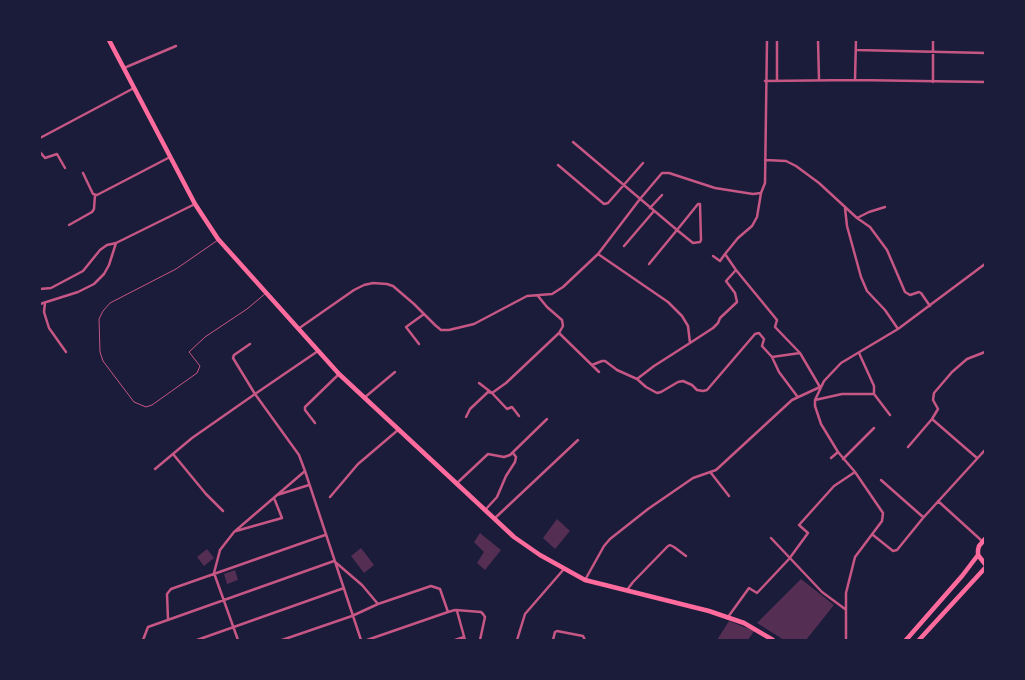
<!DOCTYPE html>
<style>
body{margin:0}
#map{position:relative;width:1025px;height:680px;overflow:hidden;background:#1b1b3a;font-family:"PT Sans",sans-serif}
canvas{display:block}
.frame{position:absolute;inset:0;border:41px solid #1b1b3a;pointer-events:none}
</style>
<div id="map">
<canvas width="1025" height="680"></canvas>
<div class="frame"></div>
</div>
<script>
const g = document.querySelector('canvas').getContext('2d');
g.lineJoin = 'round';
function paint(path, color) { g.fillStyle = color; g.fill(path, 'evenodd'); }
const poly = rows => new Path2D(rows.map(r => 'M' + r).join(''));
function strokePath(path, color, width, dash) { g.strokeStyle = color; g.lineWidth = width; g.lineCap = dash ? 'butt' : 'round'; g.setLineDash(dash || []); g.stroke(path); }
paint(poly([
 [557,519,570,531,555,549,543,538],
 [480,533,501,550,485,570,477,563,484,552,474,542],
 [361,548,374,565,364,573,351,556],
 [207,549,214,558,204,566,197,557],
 [235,570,238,580,227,584,224,574],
 [801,579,834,605,806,640,784,640,757,623],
 [729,621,754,631,748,640,717,640]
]), '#542f53');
strokePath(poly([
 [218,240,176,269,110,303,103,311,99,319,100,352,103,361,134,402,146,407,152,405,197,373,200,366,189,352,205,337,247,309,266,293]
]), '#c65784', 1);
strokePath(poly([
 [818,40,819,80],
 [856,40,855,80,985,82],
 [857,50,985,53],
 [124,68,176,46],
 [765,81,855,80],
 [777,81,777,40],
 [933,82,933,40],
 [40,138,134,88],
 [573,142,677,230,698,204,700,204],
 [40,152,45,158,57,154,65,168],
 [765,160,786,161,796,166,819,183,857,218,870,227,887,250,905,292,910,295,919,292,921,293,930,306],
 [558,165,604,204,608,203,643,163],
 [83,173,93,194,97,195,170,157],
 [761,193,757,217,752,226,738,238,725,254,736,270,777,320,775,327,800,353,820,387],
 [650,208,662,195],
 [845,208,847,226,861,277,867,291,885,310,898,329],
 [857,218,869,212,885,207],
 [69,225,92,212,94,209,95,195],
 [624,246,654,211],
 [598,254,668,302,682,316,688,326,690,343,654,366,637,379],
 [713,256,720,261,725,254],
 [649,264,677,230,693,243,700,242,701,240,700,204],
 [40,289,51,288,83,271,100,250,107,245,116,243,195,204],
 [45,303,44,312,49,328,66,352],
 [40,304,78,292,94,284,104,274,109,265,116,243],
 [298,329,354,290,364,285,373,283,387,284,393,286,414,304,435,325,441,330,449,330,474,324,527,296,552,294,563,287,598,254,640,199,662,173,669,173,715,188,753,194,761,193,765,183,767,40],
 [559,333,599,372],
 [690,343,713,328,718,323,720,318,737,302,735,293,726,281,736,270],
 [419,344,406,327,424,314],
 [859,353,874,386,874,394,890,415],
 [772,357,800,353],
 [592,365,602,361,605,361,617,370,637,379,646,387,657,393,661,392,678,382,683,381,692,385,697,390,703,391,707,390,755,334,759,333,764,339,762,346,772,357,779,372,797,396],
 [479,383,492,393,506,383,559,333,563,326,562,320,547,307,538,296],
 [364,398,395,372],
 [815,400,842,394,874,394],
 [466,417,470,409,488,392,492,393,507,409,512,407,519,416],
 [932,419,977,458],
 [315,423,305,410,305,407,339,374],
 [908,447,932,419,938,409,933,400,934,393,952,372,967,359,985,352],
 [173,454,206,494,223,511],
 [831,458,838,452],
 [843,459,874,428],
 [155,469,192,438,255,394,233,358,234,355,250,344],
 [305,471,361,640],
 [711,473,729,496],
 [881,480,923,517],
 [456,484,488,454,504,457,510,455,547,419],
 [277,495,309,485],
 [330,497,358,464,398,430],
 [938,501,982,541],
 [486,509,497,497,506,476,515,462,516,457,513,453],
 [494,519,578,440],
 [236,531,282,518,274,498],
 [873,535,893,551,897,550,923,518,985,450],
 [771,538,822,592,845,609],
 [585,580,604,546,610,539,648,509,693,478,716,470,792,400,820,387],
 [627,590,633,582,668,546,670,545,674,547,686,556],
 [456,610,481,612,483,614,485,617,480,640],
 [728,617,749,588,757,593,789,559,808,533,799,525,834,486,855,472],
 [168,619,167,594,171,589,325,535],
 [143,640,148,627,334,561,362,585,378,604],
 [197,640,344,588],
 [238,640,214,573,220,550,234,532,305,471,299,455,255,394,318,351],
 [282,640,352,616,378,604,431,586,440,589,448,612,455,610,457,611,465,640],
 [367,640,448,612],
 [455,640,464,637],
 [517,640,525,614,564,569],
 [553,640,555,632,557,631,583,636,585,640],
 [846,640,846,593,855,557,882,521,883,513,855,472,838,452,821,424,815,406,815,400,824,381,841,363,898,329,985,264]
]), '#c65784', 2.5);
strokePath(poly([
 [109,40,195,204,218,239,339,374,514,537,540,555,585,580,709,611,744,623,773,640],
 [985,539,979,546,978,550,978,555,985,564],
 [906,640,962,576,978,555],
 [919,640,985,568]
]), '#ff6b9d', 4.5);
</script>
